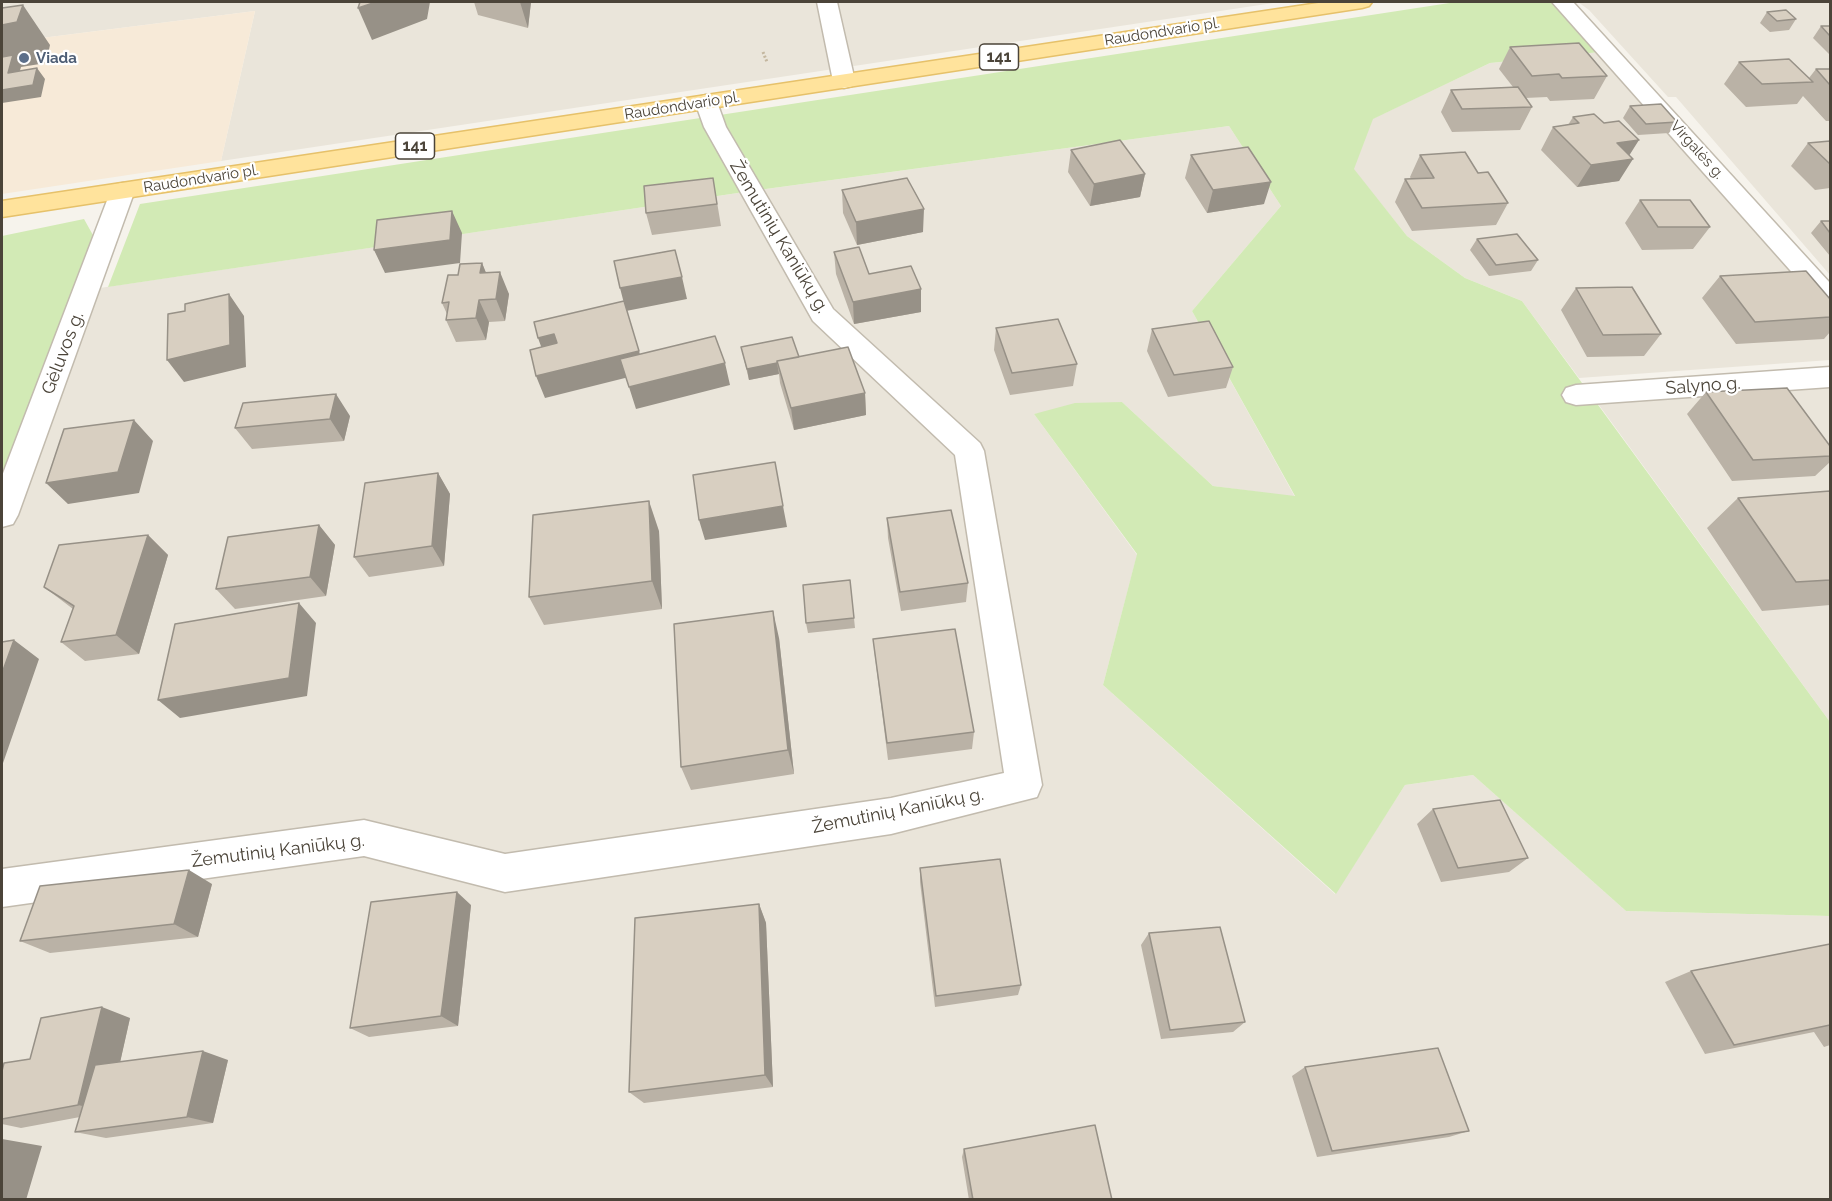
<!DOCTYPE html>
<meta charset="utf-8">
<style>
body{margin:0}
#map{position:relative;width:1832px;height:1201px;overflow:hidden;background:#f6f3ec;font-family:Raleway,sans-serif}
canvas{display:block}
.frame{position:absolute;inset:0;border:3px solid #4b4439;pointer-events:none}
</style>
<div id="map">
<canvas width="1832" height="1201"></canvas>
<div class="frame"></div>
</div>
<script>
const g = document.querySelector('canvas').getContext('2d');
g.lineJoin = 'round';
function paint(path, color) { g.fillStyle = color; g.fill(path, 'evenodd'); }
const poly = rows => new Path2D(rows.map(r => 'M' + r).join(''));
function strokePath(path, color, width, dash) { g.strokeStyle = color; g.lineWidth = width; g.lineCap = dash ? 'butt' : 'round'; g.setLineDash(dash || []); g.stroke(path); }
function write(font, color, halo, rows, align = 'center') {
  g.font = font + ' Raleway,sans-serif'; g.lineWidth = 4.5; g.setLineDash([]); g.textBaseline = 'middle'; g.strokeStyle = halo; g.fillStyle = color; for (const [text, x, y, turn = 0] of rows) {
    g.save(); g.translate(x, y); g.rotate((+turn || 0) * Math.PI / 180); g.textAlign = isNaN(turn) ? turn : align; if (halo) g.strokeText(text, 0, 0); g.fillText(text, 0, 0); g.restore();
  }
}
paint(poly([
 [2,2,1280,2,221,161,255,11,2,43],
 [1578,2,1830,2,1830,275,1676,97,1668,97,1589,10],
 [1600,52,1830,314,1830,360,1579,378,1522,301,1465,278,1407,236,1353,169,1372,119,1490,63],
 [1229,126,1281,206,1192,311,1295,497,1213,486,1122,402,1034,414,1137,555,1103,685,1335,894,1405,785,1473,775,1626,911,1830,916,1830,1199,2,1199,2,477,73,292,751,191],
 [1830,387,1830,722,1596,401]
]), '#eae5da');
paint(poly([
 [255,11,221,161,2,194,2,43]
]), '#f7ead8');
paint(poly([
 [1456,2,1552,2,1600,52,1490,63,1373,119,1354,169,1407,236,1465,278,1522,301,1830,722,1830,916,1626,911,1473,775,1405,785,1336,894,1103,685,1137,554,1034,414,1075,403,1122,402,1213,486,1295,496,1192,311,1281,206,1229,126,751,191,108,287,140,204],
 [84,219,94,237,2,477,2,236]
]), '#d2eab5');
const minor = poly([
 [817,2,837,2,855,81,852,86,844,88,836,86,833,81,817,2],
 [1552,2,1573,2,1830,283,1830,308,1821,305,1552,2],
 [706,95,714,97,717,102,726,127,833,309,980,443,984,451,1042,785,1037,797,891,834,505,892,364,856,2,907,2,869,364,820,505,854,891,798,1004,773,955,455,813,321,704,127,695,102,698,97,706,95],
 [123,183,132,185,135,190,18,515,13,524,2,527,2,476,111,190,114,185,123,183],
 [1830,367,1830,387,1576,405,1566,402,1562,395,1566,388,1576,385,1830,367]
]);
const major = poly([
 [1325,2,1372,2,1369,6,1362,8,2,217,2,201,1325,2]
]);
strokePath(minor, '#c2bbae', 3);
strokePath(major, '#e6c16a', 3);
strokePath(poly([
 [763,52,767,62]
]), '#c4b79f', 3, [2, 2]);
paint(minor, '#fff');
paint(major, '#ffe39c');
paint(poly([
 [474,2,531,2,528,28,478,15],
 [1767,12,1796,19,1789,30,1770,32,1760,23],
 [1821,26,1830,26,1830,55,1813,38],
 [1510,47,1607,76,1594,99,1550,101,1547,97,1525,98,1532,107,1520,130,1452,132,1441,112,1451,90,1513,87,1499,69],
 [1739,62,1809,78,1816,69,1830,69,1830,121,1826,121,1803,96,1797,104,1746,107,1724,84],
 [1630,106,1677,122,1669,133,1638,135,1623,118],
 [1573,117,1630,156,1619,181,1577,187,1541,150,1553,127,1568,125],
 [1830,141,1830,188,1815,190,1791,166,1808,143],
 [1071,150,1145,174,1140,197,1090,206,1068,172],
 [1191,155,1264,204,1207,213,1185,178],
 [1420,155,1478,173,1508,203,1496,225,1412,231,1395,202,1405,179,1411,179,1410,177],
 [713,178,721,226,652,235,646,213],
 [842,190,923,232,857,245,843,213],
 [1640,200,1710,227,1693,249,1642,250,1625,223],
 [1821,221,1830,221,1830,256,1811,233],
 [1477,239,1538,260,1531,271,1489,276,1470,250],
 [834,252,869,274,921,289,921,312,854,324,836,274],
 [482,263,486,273,509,294,505,321,489,322,486,340,456,342,446,320,447,314,442,303,458,275],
 [1720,276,1830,299,1830,332,1824,339,1736,344,1702,298],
 [1576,288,1661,334,1644,356,1587,357,1561,310],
 [996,328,1077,364,1073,386,1010,395,994,350],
 [1152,329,1233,367,1226,388,1168,397,1147,351],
 [741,347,799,357,865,393,866,415,794,430,780,383,779,374,749,380],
 [1706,392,1830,446,1830,462,1815,476,1732,481,1687,414],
 [350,416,344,441,252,449,235,428],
 [438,473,450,494,444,566,369,577,354,557],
 [1830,491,1830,605,1762,611,1707,528,1738,498],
 [887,518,968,583,966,602,901,611,888,538],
 [319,525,335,545,326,596,235,609,216,589],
 [659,531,662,609,544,625,529,597],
 [148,535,168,555,139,654,85,661,61,642,73,609,44,587],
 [850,580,855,628,808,633,806,623],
 [779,638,794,774,691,790,681,767],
 [873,639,974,732,972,749,888,760,875,657],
 [1433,809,1528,858,1509,872,1441,882,1417,824],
 [920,868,1021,985,1018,995,935,1007,920,882],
 [212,884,198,937,50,953,20,941],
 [759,904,766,923,773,1087,644,1103,629,1092],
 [471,905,458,1026,369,1037,350,1028],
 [1149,933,1245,1022,1233,1032,1161,1039,1141,945],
 [1830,944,1830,1045,1824,1047,1814,1032,1705,1054,1665,982,1691,971],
 [130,1018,120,1062,228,1060,213,1123,106,1138,75,1132,80,1117,21,1128,2,1124,2,1071],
 [1305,1067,1469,1131,1449,1137,1317,1157,1292,1076],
 [964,1149,1112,1200,969,1200,962,1157]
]), '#bab2a6');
paint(poly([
 [376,2,430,2,427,19,372,40,358,8],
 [520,2,531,2,528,28],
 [23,5,50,45,46,63,21,67,16,84,2,70,2,25],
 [37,68,45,79,41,97,2,103,2,90],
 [1639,140,1627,159,1633,159,1619,181,1577,187,1591,165,1617,143],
 [1145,174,1140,197,1090,206,1094,184],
 [1271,182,1264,204,1207,213,1213,190],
 [924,209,923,232,857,245,856,222],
 [452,211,462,233,460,263,385,273,374,250],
 [482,263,491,285,480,273],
 [500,272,509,294,505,321,496,299],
 [682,277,687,299,626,311,620,288],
 [921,289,921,312,854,324,853,302],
 [229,294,244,316,246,367,184,382,167,360],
 [479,300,489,322,486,340,476,318],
 [554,334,563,356,546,360,538,338],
 [639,351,645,373,545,398,536,376],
 [725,363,730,385,636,409,629,387],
 [777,363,779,374,749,380,747,369],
 [865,393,866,415,794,430,791,408],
 [336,394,350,416,344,441,330,419],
 [134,420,153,441,139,493,68,504,46,483],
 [438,473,450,494,444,566,432,546],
 [649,501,659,531,662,609,652,581],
 [783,506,787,527,705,540,699,520],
 [319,525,335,545,326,596,310,577],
 [148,535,168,555,139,654,116,635],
 [299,603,316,623,307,696,180,718,158,700],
 [773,611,779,638,794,774,788,750],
 [14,640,39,659,2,766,2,673],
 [189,870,212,884,198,937,174,924],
 [457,892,471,905,458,1026,441,1016],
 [759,904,766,923,773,1087,765,1075],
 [102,1007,130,1018,109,1112,78,1105],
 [203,1051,228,1060,213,1123,187,1117],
 [2,1139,42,1146,26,1200,2,1200]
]), '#979187');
const building = poly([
 [360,2,376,2,358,8,360,2],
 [23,5,17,22,2,25,2,8,23,5],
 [1786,10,1796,19,1777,21,1767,12,1786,10],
 [1821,26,1830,26,1830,36,1821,26],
 [1579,43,1607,76,1562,78,1559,74,1532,76,1510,47,1579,43],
 [13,55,8,73,37,68,33,85,2,90,2,57,13,55],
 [1789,59,1813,82,1762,84,1739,62,1789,59],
 [1816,69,1830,69,1830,85,1816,69],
 [1518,87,1532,107,1462,109,1451,90,1518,87],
 [1661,104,1677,122,1646,124,1630,106,1661,104],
 [1594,114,1604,123,1619,121,1639,140,1617,143,1633,159,1591,165,1553,127,1579,123,1573,117,1594,114],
 [1120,140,1145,174,1094,184,1071,150,1120,140],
 [1830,141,1830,164,1808,143,1830,141],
 [1248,147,1271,182,1213,190,1191,155,1248,147],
 [1465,152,1478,173,1488,172,1508,203,1422,208,1405,179,1434,178,1420,155,1465,152],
 [713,178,717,204,646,213,644,186,713,178],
 [907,178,924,209,856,222,842,190,907,178],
 [1640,200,1690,200,1710,227,1658,227,1640,200],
 [452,211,450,240,374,250,377,220,452,211],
 [1821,221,1830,221,1830,233,1821,221],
 [1517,234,1538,260,1496,265,1477,239,1517,234],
 [859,247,869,274,911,266,921,289,853,302,834,252,859,247],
 [675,250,682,277,620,288,614,261,675,250],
 [482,263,480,273,500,272,496,299,479,300,476,318,446,320,449,302,442,303,448,275,458,275,460,264,482,263],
 [1806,271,1830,299,1830,317,1755,322,1720,276,1806,271],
 [1632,287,1661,334,1603,335,1576,288,1632,287],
 [229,294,230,345,167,360,168,314,185,311,185,304,229,294],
 [624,301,639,351,536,376,530,350,557,343,554,334,538,338,534,322,624,301],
 [1058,319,1077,364,1012,373,996,328,1058,319],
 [1209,321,1233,367,1174,375,1152,329,1209,321],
 [715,336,725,363,629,387,620,359,715,336],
 [792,337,799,357,777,361,777,363,747,369,741,347,792,337],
 [848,347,865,393,791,408,777,361,848,347],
 [1787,388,1830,446,1830,456,1753,460,1706,392,1787,388],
 [336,394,330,419,235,428,243,403,336,394],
 [134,420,118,472,46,483,64,429,134,420],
 [775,462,783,506,699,520,693,475,775,462],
 [438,473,432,546,354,557,365,483,438,473],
 [1830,491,1830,580,1796,582,1738,498,1830,491],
 [649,501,652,581,529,597,533,515,649,501],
 [951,510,968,583,900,592,887,518,951,510],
 [319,525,310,577,216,589,228,537,319,525],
 [148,535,116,635,61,642,74,606,44,587,59,545,148,535],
 [850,580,854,618,806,623,803,585,850,580],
 [299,603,289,678,158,700,175,624,299,603],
 [773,611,788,750,681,767,674,624,773,611],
 [955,629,974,732,887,743,873,639,955,629],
 [14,640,2,673,2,642,14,640],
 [1500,800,1528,858,1458,868,1433,809,1500,800],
 [1000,859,1021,985,936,996,920,868,1000,859],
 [189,870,174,924,20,941,40,886,189,870],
 [457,892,441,1016,350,1028,371,902,457,892],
 [759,904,765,1075,629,1092,635,918,759,904],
 [1220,927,1245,1022,1170,1030,1149,933,1220,927],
 [1830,944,1830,1025,1734,1045,1691,971,1830,944],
 [102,1007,78,1105,2,1119,2,1071,4,1063,30,1059,41,1018,102,1007],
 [1438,1048,1469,1131,1332,1151,1305,1067,1438,1048],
 [203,1051,187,1117,75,1132,95,1065,203,1051],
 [1095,1125,1112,1200,973,1200,964,1149,1095,1125]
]);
paint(building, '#d8cfc1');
strokePath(building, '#979187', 1.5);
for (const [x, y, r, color] of [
 [24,58,6,"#5c6f8a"]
]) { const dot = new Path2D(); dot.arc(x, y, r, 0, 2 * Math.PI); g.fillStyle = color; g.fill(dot); strokePath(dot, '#fff', 2); }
write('15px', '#4b4439', '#fff', [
 ["Raudondvario pl.",1162,32,-9],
 ["Raudondvario pl.",682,106,-9],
 ["Virgalės g.",1697,150,48],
 ["Raudondvario pl.",201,179,-9]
]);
write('bold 15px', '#4e5e75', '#fff', [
 ["Viada",36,58]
], 'left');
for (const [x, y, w] of [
 [999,57,39],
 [415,146,39]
]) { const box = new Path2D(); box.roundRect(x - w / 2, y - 13, w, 26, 4.5); g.fillStyle = '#fff'; g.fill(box); strokePath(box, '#4b4439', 1.5); }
write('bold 16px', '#4b4439', null, [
 ["141",999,57],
 ["141",415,146]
]);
write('18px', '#4b4439', '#fff', [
 ["Žemutinių Kaniūkų g.",779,237,59],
 ["Gėluvos g.",63,353,-69],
 ["Salyno g.",1703,386,-4],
 ["Žemutinių Kaniūkų g.",898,811,-11],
 ["Žemutinių Kaniūkų g.",278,851,-7]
]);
</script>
